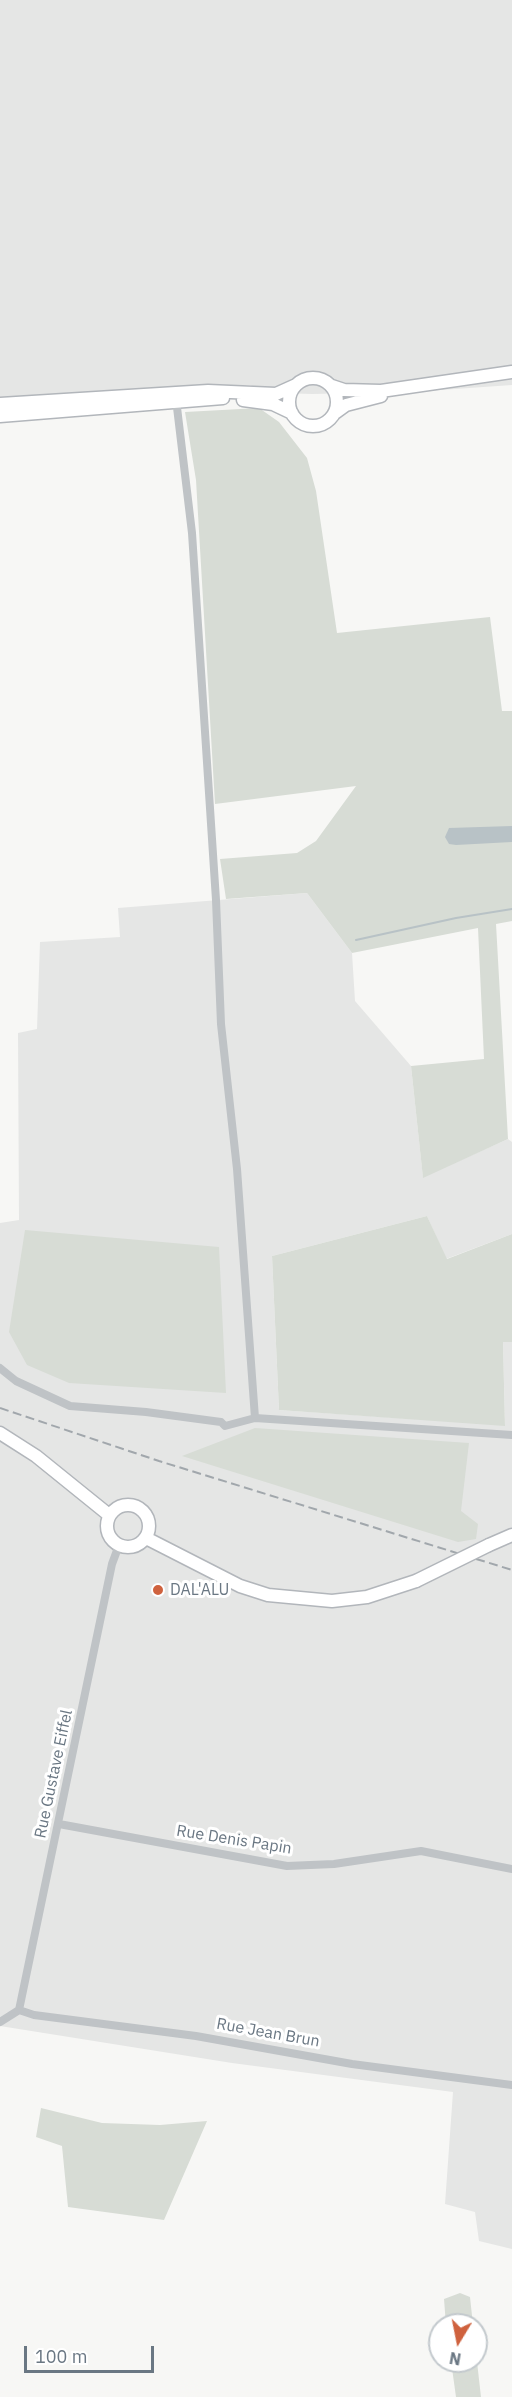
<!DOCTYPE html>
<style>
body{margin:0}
#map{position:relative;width:512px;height:2397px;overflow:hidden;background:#f7f7f5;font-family:"IBM Plex Sans",sans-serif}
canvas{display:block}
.north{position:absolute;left:428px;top:2313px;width:60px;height:60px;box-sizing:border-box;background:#fff;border:2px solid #c3c9cd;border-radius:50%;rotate:190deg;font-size:16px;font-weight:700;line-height:24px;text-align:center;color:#6a7783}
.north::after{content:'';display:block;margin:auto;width:21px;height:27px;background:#cf623e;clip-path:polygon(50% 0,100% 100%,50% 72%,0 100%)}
.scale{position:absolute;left:24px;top:2346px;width:130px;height:27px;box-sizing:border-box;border:3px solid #6a7783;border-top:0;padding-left:8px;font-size:18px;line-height:21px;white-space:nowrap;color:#6a7783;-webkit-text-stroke:4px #fff;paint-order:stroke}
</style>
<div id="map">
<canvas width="512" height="2397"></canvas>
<div class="north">N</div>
<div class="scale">100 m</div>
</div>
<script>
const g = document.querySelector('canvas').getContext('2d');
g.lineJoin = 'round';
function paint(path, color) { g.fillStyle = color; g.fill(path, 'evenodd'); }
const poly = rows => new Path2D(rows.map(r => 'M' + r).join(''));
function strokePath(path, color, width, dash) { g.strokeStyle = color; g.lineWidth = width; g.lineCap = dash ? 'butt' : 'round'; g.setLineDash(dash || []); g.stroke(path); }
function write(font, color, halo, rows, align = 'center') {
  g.font = font + ' "IBM Plex Sans",sans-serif'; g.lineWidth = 6; g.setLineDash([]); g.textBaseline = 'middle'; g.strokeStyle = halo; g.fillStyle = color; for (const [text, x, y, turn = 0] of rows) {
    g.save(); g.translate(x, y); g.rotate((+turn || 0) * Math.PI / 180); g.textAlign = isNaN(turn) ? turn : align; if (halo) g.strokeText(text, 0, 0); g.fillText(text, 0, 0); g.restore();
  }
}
paint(poly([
 [0,0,512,0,512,385,412,392,312,394,279,393,249,385,175,393,0,404],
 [307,893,352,953,355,1001,411,1066,423,1177,508,1139,512,1142,512,1234,446,1259,427,1216,272,1256,279,1410,505,1425,503,1342,512,1342,512,2249,479,2241,475,2212,445,2204,453,2092,232,2063,0,2026,0,1223,19,1220,18,1033,37,1029,40,942,120,937,118,908]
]), '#e5e6e5');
paint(poly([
 [259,408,279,422,307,458,316,491,337,633,490,617,502,711,512,711,512,921,496,924,508,1139,423,1178,411,1066,484,1059,478,928,352,953,307,893,226,899,220,859,297,853,316,841,356,786,215,804,196,480,185,412],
 [427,1216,447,1259,512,1234,512,1342,503,1342,505,1426,279,1410,272,1256],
 [25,1230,219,1247,226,1393,69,1383,27,1365,9,1332],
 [255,1428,469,1443,461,1511,478,1524,476,1539,458,1542,182,1456],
 [41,2108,102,2123,160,2125,207,2121,164,2220,68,2207,62,2146,36,2137],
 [460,2293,470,2297,473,2325,446,2325,444,2299],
 [476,2353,481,2397,456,2397,451,2361,476,2361]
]), '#d7dcd5');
paint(poly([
 [512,826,512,842,456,845,449,844,445,837,449,828]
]), '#b8c2c6');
strokePath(poly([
 [356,940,456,918,512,909]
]), '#b8c2c6', 2);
const secondary = poly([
 '289 402a24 24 0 1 1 48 0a24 24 0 1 1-48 0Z',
 [332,386,344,390,381,391,512,372],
 [243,400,273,404,292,413],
 [0,404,208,391,276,394,296,385],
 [335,413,346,405,381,396],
 [0,416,223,398],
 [0,1433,36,1456,109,1515],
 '107 1526a21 21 0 1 1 42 0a21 21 0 1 1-42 0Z',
 [146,1538,240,1586,268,1595,332,1601,367,1597,416,1581],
 [489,1545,512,1535]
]);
strokePath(secondary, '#b2b6bb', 15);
strokePath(poly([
 [176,399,192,533,216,900,221,1024,237,1169,255,1418],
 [0,1368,16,1381,70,1406,146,1412,221,1422,225,1426,255,1418,512,1435],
 [59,1824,287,1866,334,1864,421,1851,512,1869],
 [19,2010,34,2015,196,2036,352,2064,512,2085],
 [19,2010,112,1564,119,1545],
 [0,2022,19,2010]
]), '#bfc3c6', 8);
strokePath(secondary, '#fff', 12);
strokePath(poly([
 [0,1408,159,1461,512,1570]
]), '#a1a7ac', 2, [9, 4.5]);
const secondaryBridge = poly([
 [416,1581,489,1545]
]);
strokePath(secondaryBridge, '#b2b6bb', 15, []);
strokePath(secondaryBridge, '#fff', 12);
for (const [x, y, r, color] of [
 [158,1590,6,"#cf623e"]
]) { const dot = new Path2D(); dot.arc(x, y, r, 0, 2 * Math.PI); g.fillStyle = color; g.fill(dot); strokePath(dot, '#fff', 2); }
write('16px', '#6a7783', '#fff', [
 ["DAL'ALU",170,1590]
], 'left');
write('16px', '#6a7783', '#fff', [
 ["Rue Gustave Eiffel",54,1774,-78],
 ["Rue Denis Papin",234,1840,9],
 ["Rue Jean Brun",268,2033,10]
]);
</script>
